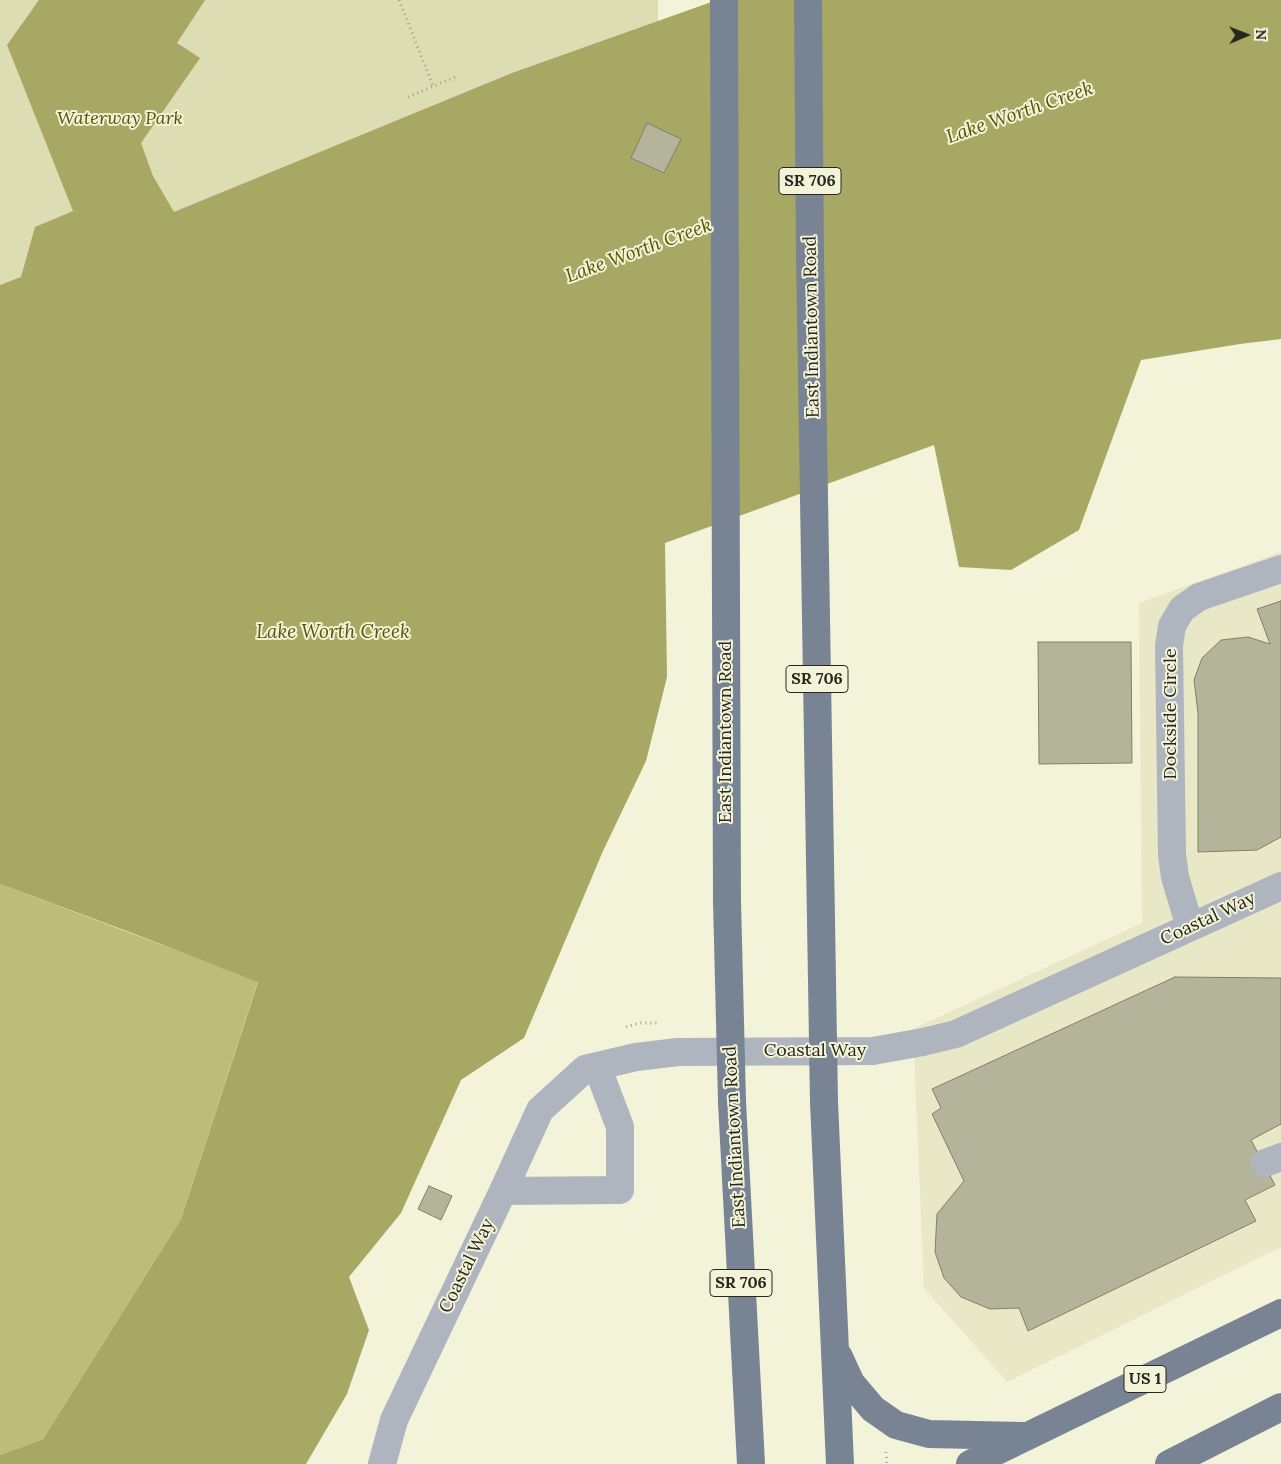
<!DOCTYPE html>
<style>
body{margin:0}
#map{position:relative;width:1281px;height:1464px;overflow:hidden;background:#f2f3d8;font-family:Lora,serif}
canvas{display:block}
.north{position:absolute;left:1221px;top:10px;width:50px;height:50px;-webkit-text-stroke:4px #f2f3d8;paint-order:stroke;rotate:89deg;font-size:14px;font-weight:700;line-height:20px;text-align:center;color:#27271d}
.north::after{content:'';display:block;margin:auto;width:18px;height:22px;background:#27271d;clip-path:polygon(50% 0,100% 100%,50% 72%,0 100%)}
</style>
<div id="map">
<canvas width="1281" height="1464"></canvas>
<div class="north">N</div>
</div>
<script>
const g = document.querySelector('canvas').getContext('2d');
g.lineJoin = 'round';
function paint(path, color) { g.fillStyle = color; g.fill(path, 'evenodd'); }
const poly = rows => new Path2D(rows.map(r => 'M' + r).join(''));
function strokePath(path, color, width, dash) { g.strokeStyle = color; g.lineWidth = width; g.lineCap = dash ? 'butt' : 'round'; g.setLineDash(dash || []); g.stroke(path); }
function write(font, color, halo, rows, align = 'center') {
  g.font = font + ' Lora,serif'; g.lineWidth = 4; g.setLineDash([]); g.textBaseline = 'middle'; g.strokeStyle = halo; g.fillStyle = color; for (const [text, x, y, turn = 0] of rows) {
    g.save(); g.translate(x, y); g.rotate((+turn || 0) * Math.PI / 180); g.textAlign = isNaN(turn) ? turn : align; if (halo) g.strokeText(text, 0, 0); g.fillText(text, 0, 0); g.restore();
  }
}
paint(poly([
 [1281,552,1281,1247,1007,1382,924,1288,913,1029,1142,923,1139,603]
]), '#e8e8c7');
paint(poly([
 [0,0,658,0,658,27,0,298]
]), '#dcddb2');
paint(poly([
 [0,884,258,981,181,1219,43,1439,0,1455]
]), '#bdbd7a');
paint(poly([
 [39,0,205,0,177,43,200,58,141,143,153,176,174,212,512,73,717,0,1281,0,1281,339,1240,344,1141,360,1079,530,1011,570,959,567,934,445,665,543,667,677,646,761,603,851,524,1038,461,1080,401,1213,349,1277,369,1330,347,1394,306,1464,0,1464,0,1455,43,1439,181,1219,258,982,132,933,0,884,0,285,21,277,35,227,73,211,7,45]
]), '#a8a865');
const building = poly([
 [647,123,681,139,664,173,631,158,647,123],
 [1281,601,1281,837,1257,850,1198,852,1198,713,1194,680,1202,658,1221,640,1248,637,1270,644,1257,609,1281,601],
 [1038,642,1131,642,1132,763,1039,764,1038,642],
 [1175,977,1281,978,1281,1124,1251,1140,1275,1185,1245,1200,1256,1221,1028,1331,1019,1308,990,1309,961,1297,944,1278,935,1252,937,1214,964,1181,932,1114,941,1108,932,1089,1175,977],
 [429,1186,452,1196,441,1220,418,1209,429,1186]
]);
paint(building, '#b4b49b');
strokePath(building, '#808169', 1);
strokePath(poly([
 [399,0,433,86],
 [408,97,458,76],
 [1099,316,1155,283,1281,272],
 [626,1027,639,1023,659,1023],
 [886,1452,887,1464]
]), '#a1a28d', 3, [1, 4]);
strokePath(poly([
 [1190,927,1175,877,1172,855,1169,646,1172,626,1182,609,1199,597,1281,569],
 [1265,1163,1281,1157],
 [503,1191,620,1190,620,1127,597,1066],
 [382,1464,394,1420,503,1191,540,1110,585,1069,636,1057,678,1052,873,1051,923,1042,956,1034,1281,886]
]), '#aeb5bf', 28);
strokePath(poly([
 [724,0,727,901],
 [808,0,810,256],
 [732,1102,751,1464],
 [824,1102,840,1464],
 [839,1357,851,1383,873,1409,896,1425,929,1434,1023,1436],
 [970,1464,1281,1313],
 [1169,1464,1281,1407]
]), '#788394', 28);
strokePath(poly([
 [810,256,824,1102],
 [727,901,732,1102]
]), '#788394', 28);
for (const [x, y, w] of [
 [810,181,62],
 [817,679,62],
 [741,1283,62],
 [1145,1379,42]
]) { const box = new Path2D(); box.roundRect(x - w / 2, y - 13.5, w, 27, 4); g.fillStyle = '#f2f3d8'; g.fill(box); strokePath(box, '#27271d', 1); }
write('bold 16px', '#27271d', null, [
 ["SR 706",810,181],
 ["SR 706",817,679],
 ["SR 706",741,1283],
 ["US 1",1145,1379]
]);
write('italic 18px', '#565400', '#f2f3d8', [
 ["Waterway Park",120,119]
]);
write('18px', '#27271d', '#f2f3d8', [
 ["East Indiantown Road",812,327,-91],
 ["Dockside Circle",1171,714,-90],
 ["East Indiantown Road",726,732,-90],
 ["Coastal Way",1208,919,-25],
 ["Coastal Way",815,1051],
 ["East Indiantown Road",735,1137,-93],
 ["Coastal Way",467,1266,-64]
]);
write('italic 19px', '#595703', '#f2f3d8', [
 ["Lake Worth Creek",1020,113,-19],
 ["Lake Worth Creek",639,251,-20],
 ["Lake Worth Creek",333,633]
]);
</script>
